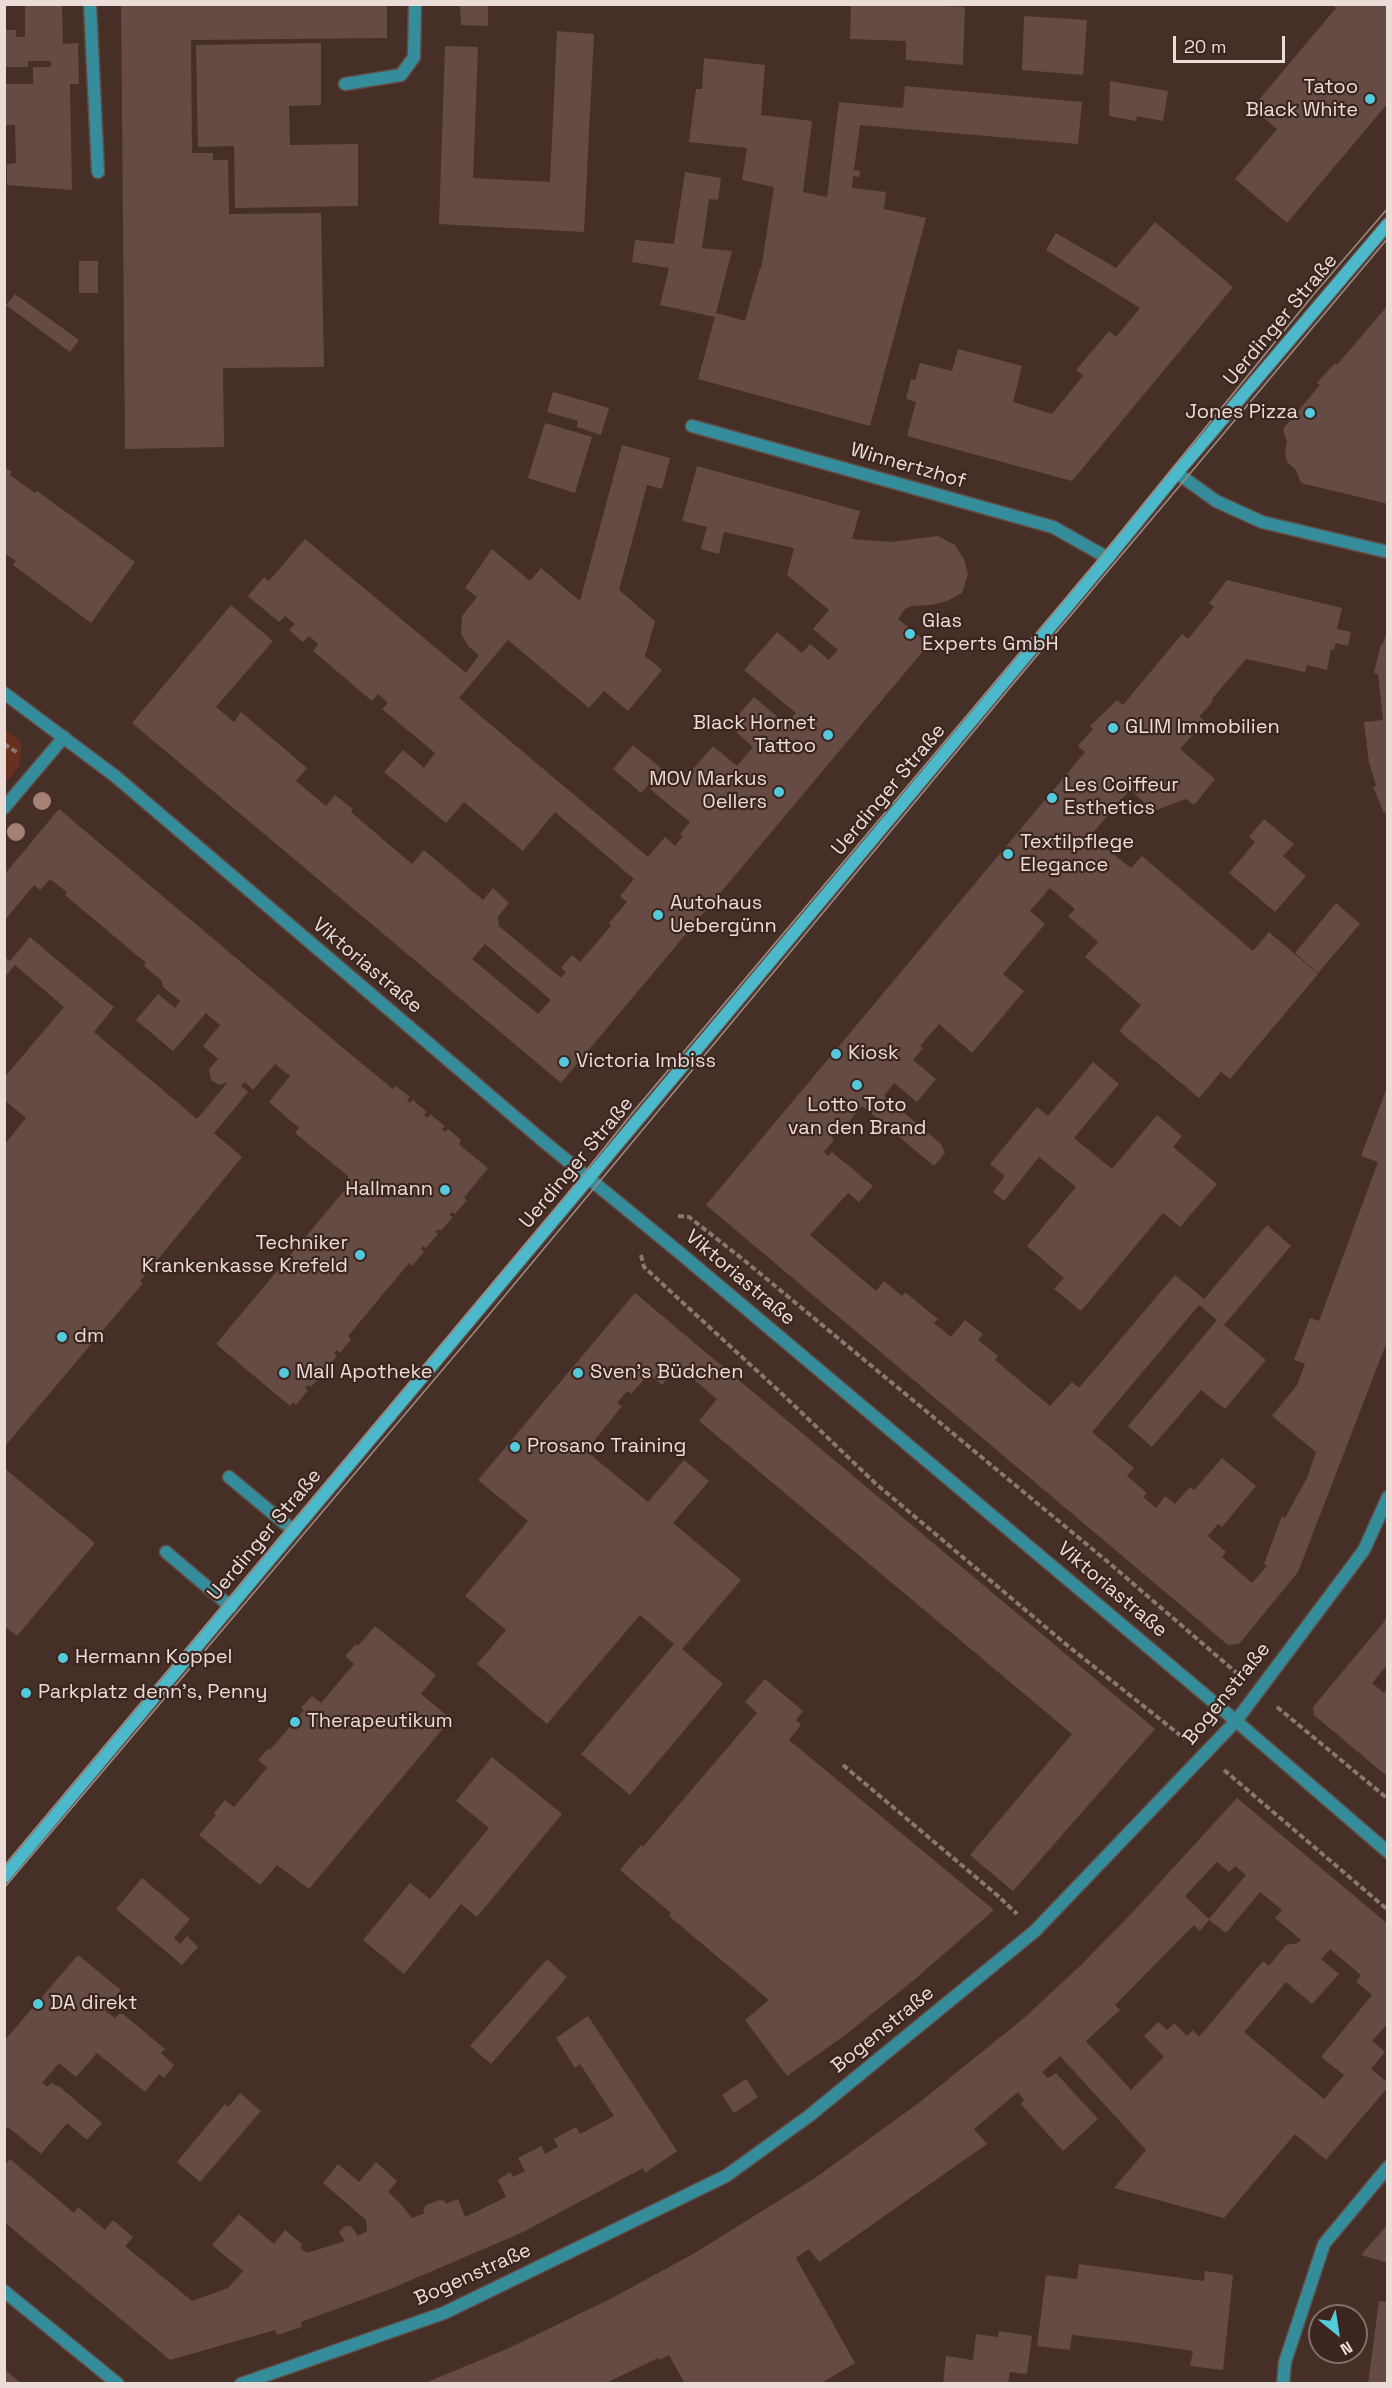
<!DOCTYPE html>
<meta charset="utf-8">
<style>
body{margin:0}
#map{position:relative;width:1392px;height:2388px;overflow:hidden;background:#462f27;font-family:"Space Grotesk",sans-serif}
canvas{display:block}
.frame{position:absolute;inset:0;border:6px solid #ecdcd8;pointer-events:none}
.north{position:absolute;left:1308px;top:2304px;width:60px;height:60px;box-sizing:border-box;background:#3b251e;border:2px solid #826e68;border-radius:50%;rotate:150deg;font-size:16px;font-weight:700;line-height:24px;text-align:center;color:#ecdcd8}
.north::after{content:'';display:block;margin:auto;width:21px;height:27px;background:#54cadd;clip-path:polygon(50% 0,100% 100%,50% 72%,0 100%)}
.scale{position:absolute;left:1173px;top:36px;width:112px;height:27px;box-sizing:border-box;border:3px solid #ecdcd8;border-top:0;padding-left:8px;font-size:18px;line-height:21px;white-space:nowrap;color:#ecdcd8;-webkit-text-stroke:4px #3b251e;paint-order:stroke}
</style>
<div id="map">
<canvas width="1392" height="2388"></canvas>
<div class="frame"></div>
<div class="north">N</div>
<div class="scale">20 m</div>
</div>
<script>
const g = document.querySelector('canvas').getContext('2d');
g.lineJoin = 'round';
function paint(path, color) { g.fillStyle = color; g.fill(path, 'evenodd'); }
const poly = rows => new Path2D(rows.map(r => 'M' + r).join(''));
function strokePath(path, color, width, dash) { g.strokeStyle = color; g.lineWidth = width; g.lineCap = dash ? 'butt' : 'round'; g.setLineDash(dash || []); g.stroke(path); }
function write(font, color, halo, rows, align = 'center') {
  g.font = font + ' "Space Grotesk",sans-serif'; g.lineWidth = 4.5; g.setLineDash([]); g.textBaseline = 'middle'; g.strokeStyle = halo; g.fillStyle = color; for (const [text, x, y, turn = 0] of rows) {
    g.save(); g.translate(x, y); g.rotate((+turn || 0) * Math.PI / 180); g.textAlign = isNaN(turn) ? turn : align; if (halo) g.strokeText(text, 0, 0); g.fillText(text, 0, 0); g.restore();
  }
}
paint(poly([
 [5,730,20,740,21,752,19,766,9,780,5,776]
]), '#68301f');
paint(poly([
 [25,4,62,4,63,44,78,43,79,84,70,84,72,190,7,185,7,164,16,163,15,125,6,125,5,84,33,84,33,67,51,67,51,61,28,61,28,67,4,67,4,30,16,30,16,37,25,37],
 [121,4,387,4,387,38,191,40,192,153,213,153,213,160,228,160,229,214,321,213,324,367,223,368,224,447,125,449],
 [460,4,488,4,488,26,461,25],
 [879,4,965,7,963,65,906,60,906,41,850,39,851,5],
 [1332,4,1388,4,1388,103,1287,223,1235,179,1277,129,1252,108,1336,8],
 [1024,16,1087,20,1083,75,1022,70],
 [557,31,594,34,584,232,439,224,445,46,478,47,473,178,550,182],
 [321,43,321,105,289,106,290,145,358,144,358,206,235,208,234,146,198,147,196,45],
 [704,58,765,65,761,115,812,121,803,192,827,197,839,102,903,108,905,86,1082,102,1078,144,860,125,854,170,860,171,859,177,853,176,852,188,886,192,884,209,926,218,870,426,698,379,715,317,660,305,669,268,632,262,635,240,674,244,685,172,721,178,718,200,709,199,702,248,732,251,716,313,745,321,760,268,761,269,774,187,742,180,747,148,689,142,696,89,702,89],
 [1110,81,1168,91,1163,121,1137,116,1136,121,1109,116],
 [1155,222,1233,287,1072,481,907,436,916,402,906,399,911,379,915,380,920,363,952,371,958,349,1022,366,1013,402,1052,414,1083,376,1076,370,1109,331,1116,337,1140,308,1046,250,1056,233,1116,268],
 [79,261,98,261,98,293,79,293],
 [15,294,79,340,70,352,6,305],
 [1388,305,1388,504,1301,483,1296,470,1287,462,1285,451,1287,442,1283,429,1320,385,1317,383,1335,363,1337,365],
 [553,392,609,408,601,435,577,427,578,421,547,412],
 [545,423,592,437,575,493,528,478],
 [622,445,670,458,662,489,647,485,619,590,655,621,645,656,662,670,628,711,604,691,589,708,508,640,459,698,648,857,665,837,675,846,683,836,680,834,690,822,650,789,665,772,680,784,713,746,737,766,753,747,729,726,754,697,786,724,796,713,744,670,777,632,802,653,810,644,829,660,838,650,813,629,829,610,787,575,794,548,724,532,719,554,701,549,707,527,682,521,697,466,860,511,852,539,890,542,938,536,955,545,964,559,968,574,962,593,947,601,931,605,912,606,905,609,898,619,929,644,561,1083,132,723,231,605,273,641,216,707,234,722,241,712,307,768,296,781,326,806,335,795,353,809,351,812,412,864,424,850,483,900,493,888,509,903,498,917,499,926,561,978,566,972,561,968,572,955,580,962,611,926,609,923,627,902,620,896,634,879,555,812,523,851,464,802,446,823,384,772,403,750,424,768,435,753,382,709,388,703,378,694,372,701,313,651,318,644,309,636,303,642,289,630,295,624,285,616,279,622,248,596,264,577,269,581,305,539,466,673,479,655,469,647,461,634,462,616,477,597,465,588,492,549,530,581,541,568,580,601],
 [485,944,551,1000,538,1014,472,959],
 [4,467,12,472,10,475,35,493,37,491,135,562,91,623,13,565,16,561,4,553],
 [1227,580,1342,608,1337,629,1351,632,1348,646,1336,643,1334,650,1331,649,1327,670,1307,665,1305,672,1246,659,1212,699,1213,701,1199,717,1205,721,1180,749,1215,779,1194,805,1186,799,1154,811,1130,790,1090,836,1131,868,1142,856,1253,951,1269,932,1318,974,1230,1079,1221,1072,1199,1098,1119,1031,1141,1005,1085,957,1098,942,1068,916,1075,909,1050,888,1030,911,1045,924,1003,974,1024,991,972,1053,939,1024,920,1046,923,1048,913,1060,936,1079,917,1102,894,1083,884,1096,941,1144,945,1153,934,1166,862,1106,841,1131,839,1129,831,1138,834,1140,824,1152,828,1156,832,1152,873,1186,859,1202,848,1193,810,1235,876,1291,884,1281,902,1296,905,1292,938,1319,934,1323,951,1337,965,1320,983,1334,978,1340,998,1356,995,1360,1050,1406,1072,1382,1079,1388,1175,1275,1204,1299,1267,1225,1291,1246,1224,1325,1266,1360,1225,1409,1201,1390,1152,1447,1128,1426,1217,1320,1199,1305,1092,1432,1134,1468,1127,1476,1147,1493,1143,1497,1156,1508,1165,1496,1175,1504,1190,1487,1194,1490,1222,1458,1256,1486,1222,1527,1218,1524,1208,1536,1226,1552,1222,1557,1252,1583,1267,1566,1264,1564,1282,1516,1285,1518,1307,1478,1316,1452,1272,1416,1297,1385,1305,1364,1294,1360,1310,1318,1319,1321,1378,1162,1361,1156,1388,1085,1388,1339,1298,1572,1239,1644,1228,1645,706,1205,1085,752,1078,746,1093,729,1090,726,1117,700,1123,705,1182,634,1188,639,1214,607,1209,603],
 [1387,631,1388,811,1384,813,1373,787,1376,786,1369,762,1364,722,1383,720,1378,674,1374,673,1381,644,1383,644],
 [633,745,662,769,641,793,613,769],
 [59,809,355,1058,393,1089,396,1086,410,1097,407,1100,410,1103,413,1100,427,1112,424,1115,428,1118,430,1114,445,1126,442,1129,445,1132,448,1129,461,1140,459,1144,462,1147,488,1168,464,1198,467,1200,455,1214,452,1212,449,1215,453,1217,441,1231,438,1229,435,1232,438,1234,426,1248,423,1246,421,1249,424,1252,412,1266,409,1263,348,1336,351,1339,340,1353,337,1350,334,1353,337,1356,325,1370,322,1367,319,1371,323,1373,311,1387,308,1385,305,1388,308,1390,296,1405,293,1402,290,1406,216,1344,348,1186,348,1176,295,1133,299,1128,269,1102,290,1076,275,1064,253,1090,245,1082,241,1086,248,1092,214,1133,242,1157,140,1281,143,1283,5,1446,5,1144,26,1118,4,1100,4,1078,64,1007,15,965,4,978,4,957,10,961,30,937,70,971,114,1007,94,1032,197,1119,228,1082,219,1085,211,1080,209,1069,218,1059,203,1046,220,1025,206,1013,173,1051,136,1020,158,994,175,1008,180,1001,163,987,162,981,144,966,146,963,65,895,67,892,50,879,40,890,34,885,4,921,4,875],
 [1264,819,1294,844,1283,856,1306,876,1275,912,1229,873,1255,842,1249,837],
 [1336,903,1360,924,1318,973,1295,953],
 [1093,1062,1119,1084,1074,1138,1112,1169,1157,1115,1182,1136,1173,1147,1217,1184,1180,1227,1163,1213,1081,1311,1054,1289,1064,1278,1027,1246,1076,1187,1039,1157,1004,1201,993,1192,1005,1176,990,1164,1037,1107,1048,1116],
 [635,1293,1155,1729,1013,1891,970,1855,1072,1734,699,1421,717,1399,678,1366,662,1385,649,1374,631,1394,627,1391,617,1403,622,1406,586,1451,648,1502,684,1460,709,1481,673,1523,741,1580,682,1649,723,1684,630,1795,581,1754,674,1644,640,1615,547,1724,477,1664,506,1630,465,1596,528,1521,478,1480],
 [4,1468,95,1543,17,1636,4,1626],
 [1388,1614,1388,1664,1372,1683,1384,1693,1385,1691,1388,1693,1388,1777,1314,1715,1313,1707,1384,1622],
 [375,1626,436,1675,421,1694,451,1719,309,1889,277,1865,260,1885,199,1835,216,1815,214,1813,225,1800,234,1807,267,1768,258,1760,268,1749,270,1750,304,1710,301,1708,312,1696,321,1703,354,1664,345,1656,356,1644,358,1646],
 [765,1679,803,1711,796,1720,801,1725,789,1740,994,1910,914,1980,844,2036,787,2076,745,2020,769,2000,669,1916,671,1913,620,1870,641,1845,643,1847,757,1713,745,1702],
 [492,1757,562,1814,477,1917,461,1904,404,1974,363,1940,410,1883,430,1899,489,1828,456,1801],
 [1237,1798,1388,1924,1388,2023,1372,2041,1385,2052,1371,2069,1388,2083,1388,2087,1326,2160,1295,2134,1224,2218,1114,2188,1146,2150,1060,2056,1042,2072,1048,2078,1056,2073,1098,2119,1063,2151,1021,2104,1024,2100,1018,2092,974,2129,987,2144,819,2262,809,2249,796,2258,855,2363,820,2384,685,2384,669,2355,659,2360,658,2358,604,2384,423,2384,509,2348,612,2298,693,2254,815,2178,920,2102,1024,2018,1079,1967,1132,1913],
 [1217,1862,1229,1872,1235,1866,1246,1875,1209,1919,1185,1896],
 [1260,1892,1282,1910,1275,1918,1301,1940,1298,1943,1286,1945,1269,1966,1263,1961,1199,2037,1193,2030,1187,2036,1174,2023,1167,2030,1158,2022,1144,2036,1164,2057,1131,2090,1086,2041,1120,2010,1115,2005,1194,1925,1200,1931,1209,1920,1226,1933],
 [1330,1949,1361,1975,1356,1982,1372,1995,1321,2057,1344,2075,1324,2099,1244,2032,1286,1982,1312,2004,1339,1974,1321,1959],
 [142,1878,190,1919,174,1938,180,1944,187,1936,198,1947,182,1965,116,1909],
 [78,1955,121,1990,104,2010,115,2018,119,2014,123,2014,165,2049,161,2053,174,2065,164,2078,159,2074,145,2092,97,2053,76,2077,59,2063,42,2083,48,2087,51,2083,60,2087,102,2123,87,2140,67,2123,41,2154,8,2127,4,2131,4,2041],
 [547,1959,567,1977,491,2064,470,2046],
 [588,2016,677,2151,645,2173,643,2168,523,2232,388,2290,301,2322,302,2327,277,2335,275,2330,170,2360,4,2222,4,2166,10,2159,74,2213,78,2207,105,2230,113,2220,133,2237,125,2246,192,2301,228,2288,243,2271,212,2245,239,2214,274,2244,285,2230,302,2244,301,2248,307,2253,345,2241,339,2232,345,2226,351,2226,358,2236,367,2231,366,2220,323,2183,338,2164,359,2182,376,2162,397,2181,388,2192,399,2202,412,2218,425,2213,423,2210,426,2205,439,2200,445,2201,446,2204,458,2199,465,2217,506,2197,498,2180,510,2172,513,2177,525,2171,518,2158,541,2146,545,2154,558,2147,554,2139,576,2127,580,2134,614,2116,580,2064,575,2068,556,2038],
 [746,2079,758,2097,734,2113,722,2095],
 [240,2093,261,2111,200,2182,177,2162,225,2104,228,2107],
 [1388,2224,1388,2263,1361,2255],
 [1079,2264,1204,2281,1205,2271,1233,2275,1223,2370,1190,2366,1193,2351,1132,2342,1072,2335,1070,2350,1037,2346,1046,2275,1077,2279],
 [1379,2301,1388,2302,1388,2384,1368,2384],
 [999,2331,1032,2336,1027,2374,1010,2372,1008,2384,943,2384,946,2356,973,2360,976,2334,998,2337],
 [4,2369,22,2384,4,2384]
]), '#654b44');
const service = poly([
 [90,4,98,172],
 [345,84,401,75,414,57,415,4],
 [229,1477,294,1531],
 [166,1552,231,1607]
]);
const minor = poly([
 [692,426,1053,527,1108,558],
 [1177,473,1216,501,1262,522,1388,552],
 [4,693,115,776,542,1140,680,1253,1236,1721,1388,1852],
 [4,808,64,737],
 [4,2291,118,2384],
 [241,2384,444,2313,726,2176,809,2116,1035,1931,1236,1721,1364,1550,1388,1497],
 [1283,2384,1285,2362,1324,2244,1388,2167]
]);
const secondary = poly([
 [4,1877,1108,558,1177,473,1388,224]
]);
strokePath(service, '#614b43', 15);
strokePath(minor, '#614b43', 15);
strokePath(secondary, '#614b43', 15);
strokePath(poly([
 [4,744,18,753],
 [678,1216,689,1217,745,1261,1108,1562,1239,1675],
 [641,1255,644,1267,780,1392,875,1483,1068,1646,1185,1739],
 [1277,1707,1388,1799],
 [843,1765,997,1895,1017,1914],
 [1224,1770,1388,1910]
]), '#8b7771', 4, [6, 3]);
strokePath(service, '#358c9a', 12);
strokePath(minor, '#358c9a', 12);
strokePath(secondary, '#4bb9ca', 12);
strokePath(poly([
 [4,1866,568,1193,633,1112,1102,555,1314,294,1388,208],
 [4,1888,477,1329,1013,684,1388,238]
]), '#9f8c86', 1.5);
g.fillStyle = '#a78075';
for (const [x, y] of [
 [42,801],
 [16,832]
]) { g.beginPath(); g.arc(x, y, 9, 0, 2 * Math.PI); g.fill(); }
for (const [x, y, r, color] of [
 [1370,99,6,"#54cadd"],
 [1310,413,6,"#54cadd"],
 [910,634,6,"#54cadd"],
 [1113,728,6,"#54cadd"],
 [828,735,6,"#54cadd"],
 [779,792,6,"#54cadd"],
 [1052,798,6,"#54cadd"],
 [1008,854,6,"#54cadd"],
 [658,915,6,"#54cadd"],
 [836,1054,6,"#54cadd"],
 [564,1062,6,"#54cadd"],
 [857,1085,6,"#54cadd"],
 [445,1190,6,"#54cadd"],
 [360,1255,6,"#54cadd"],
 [62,1337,6,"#54cadd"],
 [284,1373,6,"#54cadd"],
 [578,1373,6,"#54cadd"],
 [515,1447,6,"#54cadd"],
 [63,1658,6,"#54cadd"],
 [26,1693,6,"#54cadd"],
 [295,1722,6,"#54cadd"],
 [38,2004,6,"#54cadd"]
]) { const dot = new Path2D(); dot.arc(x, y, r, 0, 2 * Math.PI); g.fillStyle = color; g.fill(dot); strokePath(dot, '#3b251e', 2); }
write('20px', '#ecdcd8', '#3b251e', [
 ["Tatoo",1358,88,"right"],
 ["Black White",1358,111,"right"],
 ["Jones Pizza",1298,413,"right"],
 ["Glas",922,622],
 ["Experts GmbH",922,645],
 ["Black Hornet",816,724,"right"],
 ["Tattoo",816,747,"right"],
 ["GLIM Immobilien",1125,728],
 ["MOV Markus",767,780,"right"],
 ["Oellers",767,803,"right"],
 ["Les Coiffeur",1064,786],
 ["Esthetics",1064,809],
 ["Textilpflege",1020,843],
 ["Elegance",1020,866],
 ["Autohaus",670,904],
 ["Uebergünn",670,927],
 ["Kiosk",848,1054],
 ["Victoria Imbiss",576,1062],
 ["Lotto Toto",857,1106,"center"],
 ["van den Brand",857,1129,"center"],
 ["Hallmann",433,1190,"right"],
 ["Techniker",348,1244,"right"],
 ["Krankenkasse Krefeld",348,1267,"right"],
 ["dm",74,1337],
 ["Mall Apotheke",296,1373],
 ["Sven's Büdchen",590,1373],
 ["Prosano Training",527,1447],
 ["Hermann Koppel",75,1658],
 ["Parkplatz denn's, Penny",38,1693],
 ["Therapeutikum",307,1722],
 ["DA direkt",50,2004]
], 'left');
write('20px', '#ecdcd8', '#3b251e', [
 ["Uerdinger Straße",1281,320,-50],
 ["Winnertzhof",908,466,16],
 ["Uerdinger Straße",889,790,-50],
 ["Viktoriastraße",367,966,40],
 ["Uerdinger Straße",577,1163,-50],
 ["Viktoriastraße",740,1278,40],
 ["Uerdinger Straße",265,1535,-50],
 ["Viktoriastraße",1112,1590,40],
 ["Bogenstraße",1227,1694,-51],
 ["Bogenstraße",883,2030,-39],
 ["Bogenstraße",473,2275,-24]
]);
</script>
